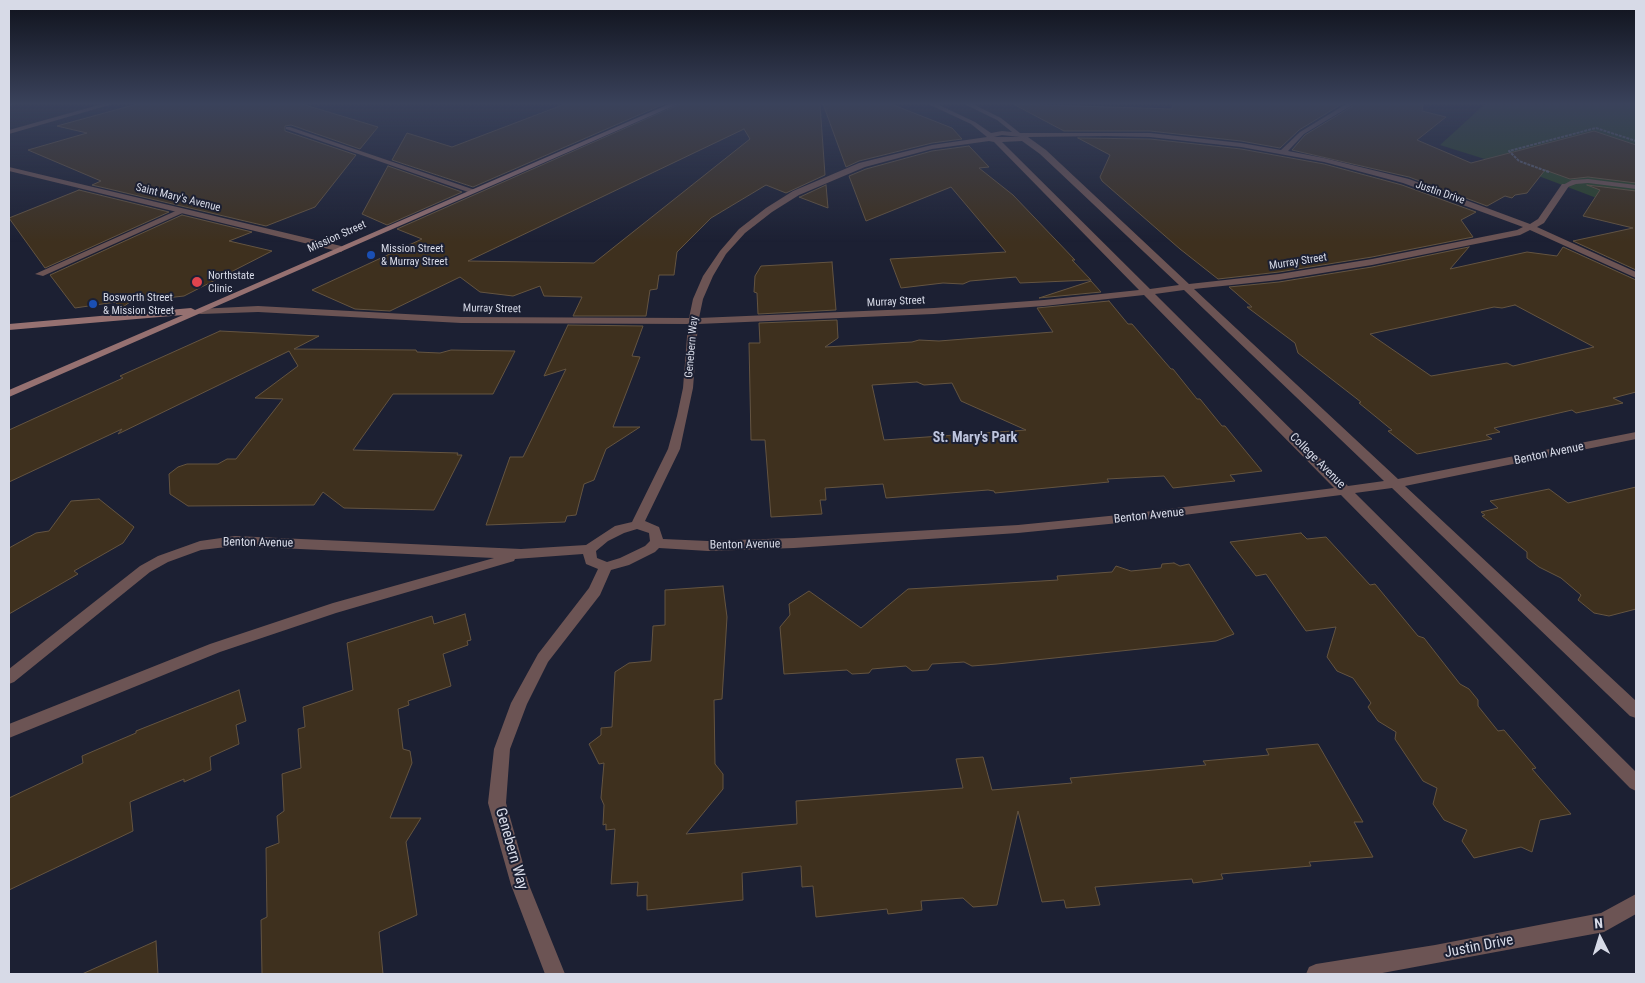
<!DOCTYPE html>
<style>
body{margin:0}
#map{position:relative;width:1645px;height:983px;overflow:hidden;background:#1c2033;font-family:"Roboto Condensed",sans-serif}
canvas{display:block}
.frame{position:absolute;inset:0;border:10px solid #d7dae7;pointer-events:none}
.north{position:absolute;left:1575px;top:913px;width:50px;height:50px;-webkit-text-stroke:4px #1c2033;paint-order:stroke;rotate:355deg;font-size:14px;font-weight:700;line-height:20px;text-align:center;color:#d7dae7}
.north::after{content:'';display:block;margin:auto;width:18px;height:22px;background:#d7dae7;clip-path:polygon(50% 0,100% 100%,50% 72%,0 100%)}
</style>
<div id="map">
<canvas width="1645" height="983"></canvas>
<div class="frame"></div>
<div class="north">N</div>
</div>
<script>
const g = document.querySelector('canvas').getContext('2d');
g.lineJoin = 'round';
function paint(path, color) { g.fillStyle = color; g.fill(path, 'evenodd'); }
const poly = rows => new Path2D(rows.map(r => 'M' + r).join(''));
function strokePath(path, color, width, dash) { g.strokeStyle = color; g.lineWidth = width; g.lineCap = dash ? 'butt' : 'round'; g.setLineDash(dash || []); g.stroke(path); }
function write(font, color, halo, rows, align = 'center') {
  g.font = font + ' "Roboto Condensed",sans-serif'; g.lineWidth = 4; g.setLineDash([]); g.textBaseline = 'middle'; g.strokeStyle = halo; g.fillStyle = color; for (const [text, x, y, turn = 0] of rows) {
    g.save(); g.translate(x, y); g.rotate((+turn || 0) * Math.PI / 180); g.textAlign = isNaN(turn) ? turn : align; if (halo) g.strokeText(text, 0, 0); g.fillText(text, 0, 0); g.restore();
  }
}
paint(poly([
 [1485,104,1636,104,1636,213,1536,175,1440,145]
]), '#2a4328');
const building = poly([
 [137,104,302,104,378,127,360,149,291,125,285,126,285,131,356,155,315,207,266,226,92,185,101,181,28,150,87,133,57,126,137,104],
 [565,104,664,104,473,187,392,160,407,133,452,147,565,104],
 [680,104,820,104,825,175,786,193,766,185,711,218,677,252,674,275,659,275,657,289,650,290,646,316,573,316,582,297,544,296,540,286,513,296,480,292,460,277,390,311,355,309,312,290,422,239,397,229,680,104],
 [744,129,750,139,594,263,468,261,744,129],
 [823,104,891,104,952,128,962,139,932,143,859,161,846,167,823,104],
 [1013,104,1172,109,1173,104,1342,104,1299,130,1280,148,1241,141,1150,131,1064,131,1013,104],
 [1356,104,1423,104,1422,111,1446,117,1417,140,1471,163,1594,131,1636,145,1636,183,1588,177,1570,179,1545,170,1527,193,1515,195,1512,198,1505,196,1487,206,1409,177,1292,150,1305,135,1356,104],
 [1078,138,1150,139,1241,149,1324,164,1402,185,1476,212,1461,220,1473,237,1372,257,1279,272,1218,279,1180,249,1102,181,1100,177,1110,155,1078,138],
 [969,146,989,167,979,168,1013,195,1075,260,1072,260,1091,280,1020,283,1016,277,970,281,963,284,943,283,901,288,890,259,1006,252,951,187,866,221,849,176,866,169,932,151,969,146],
 [388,166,462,192,387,225,362,214,388,166],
 [826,185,828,208,799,197,800,197,826,185],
 [1587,185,1636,191,1636,270,1573,241,1633,228,1583,216,1600,190,1587,185],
 [79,190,169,212,45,268,9,218,79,190],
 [182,215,252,232,229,241,272,251,184,296,130,302,120,309,116,302,75,308,50,275,182,215],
 [1469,247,1450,269,1527,252,1557,256,1563,247,1636,280,1636,392,1613,398,1623,403,1576,413,1572,410,1494,428,1500,432,1486,435,1492,439,1417,454,1388,431,1392,430,1359,403,1361,402,1298,353,1295,343,1247,307,1252,307,1229,287,1279,282,1372,267,1469,247],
 [1515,305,1594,347,1513,366,1507,363,1431,376,1370,334,1494,307,1502,308,1515,305],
 [832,262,836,310,758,314,757,293,754,292,755,276,761,266,832,262],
 [1091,281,1101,292,1039,298,1091,281],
 [1109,301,1128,324,1132,324,1171,369,1173,369,1197,399,1200,399,1222,426,1225,426,1262,471,1230,475,1235,481,1173,488,1164,476,1107,479,1109,482,995,493,994,491,988,490,886,498,883,484,825,488,826,500,820,500,822,514,771,517,765,440,751,440,749,343,760,343,759,323,837,320,838,338,825,347,912,342,919,340,939,341,1053,332,1037,308,1109,301],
 [917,382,924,385,952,383,961,401,1026,430,884,440,872,385,917,382],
 [568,325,643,326,632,356,640,357,613,427,640,427,606,449,594,480,584,484,576,515,567,516,565,522,486,525,510,457,523,457,566,369,544,376,568,325],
 [220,331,319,336,294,349,416,350,417,352,440,353,451,350,515,351,493,394,393,394,353,450,458,453,457,455,462,455,434,510,344,508,323,492,314,505,188,506,170,494,169,474,178,467,187,464,218,464,227,459,236,459,283,399,255,398,298,366,289,351,118,434,122,429,9,482,9,430,123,378,120,376,220,331],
 [1636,487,1636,609,1609,616,1594,613,1578,600,1581,595,1561,578,1539,567,1527,558,1527,552,1482,516,1485,515,1481,512,1498,508,1490,501,1549,489,1568,503,1636,487],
 [99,499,134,527,123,543,74,571,78,574,9,614,9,548,36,533,49,531,71,501,99,499],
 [1301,533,1307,539,1326,537,1370,585,1375,584,1418,636,1424,638,1460,684,1469,689,1478,700,1478,706,1498,731,1504,730,1536,768,1532,769,1571,814,1540,820,1532,852,1521,847,1474,858,1462,841,1467,830,1444,820,1433,804,1437,788,1423,781,1395,739,1396,732,1378,721,1368,707,1371,703,1353,678,1337,671,1327,657,1336,627,1306,631,1266,574,1256,576,1230,542,1301,533],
 [1174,563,1180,566,1189,564,1234,634,1216,641,997,664,972,666,964,662,932,664,928,670,912,671,906,666,872,669,869,673,852,674,847,670,784,674,780,627,790,615,789,604,809,591,861,628,908,589,1058,580,1057,576,1112,572,1116,566,1131,571,1161,568,1162,564,1174,563],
 [723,586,727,617,722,699,714,700,715,764,723,774,723,789,686,834,797,824,796,801,963,788,956,759,983,757,992,790,1072,783,1070,778,1206,765,1203,761,1269,755,1266,749,1318,744,1363,822,1354,822,1373,857,1309,862,1311,866,1221,874,1223,879,1193,883,1192,879,1095,887,1100,905,1066,908,1064,900,1042,902,1018,811,997,905,973,907,963,898,921,901,922,910,888,914,887,909,816,917,813,886,802,887,801,866,742,873,743,900,647,910,647,895,637,896,638,882,611,884,615,829,606,830,606,824,603,825,604,805,601,798,604,763,599,764,589,744,601,735,601,728,612,727,615,672,629,663,651,661,653,626,665,625,665,590,723,586],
 [465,614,471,640,467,641,468,645,443,654,451,686,408,701,409,705,398,709,403,749,410,751,412,763,390,818,421,818,406,842,417,915,379,932,383,974,262,974,261,920,267,917,266,848,279,843,277,816,284,811,282,774,301,768,298,729,305,727,303,707,353,690,347,643,432,616,434,624,465,614],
 [239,690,246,721,236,725,239,744,210,757,211,770,184,782,184,779,130,802,133,831,9,890,9,798,83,763,82,756,136,733,136,731,239,690],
 [156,941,158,974,82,974,156,941]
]);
paint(building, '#3e301e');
strokePath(building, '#645441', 1);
strokePath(poly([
 [9,105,13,104],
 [1549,172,1519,161,1509,151,1596,128,1636,141]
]), '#5f6374', 2, [3, 1]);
paint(poly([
 [1588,179,1636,185,1636,189,1588,183,1576,184,1565,188,1561,186,1572,180,1588,179],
 [180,209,187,211,43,276,35,274,180,209]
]), '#6c5454');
paint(poly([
 [102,104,113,104,9,134,9,130,102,104],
 [928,104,937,104,975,122,991,133,1002,131,1012,132,997,120,964,104,973,104,1001,118,1020,133,1150,133,1241,143,1281,150,1300,132,1346,104,1354,104,1304,134,1288,151,1324,158,1409,179,1530,224,1538,219,1562,184,1568,184,1569,186,1544,223,1537,227,1636,272,1636,278,1530,230,1520,235,1372,265,1279,280,1194,289,1398,479,1636,432,1636,439,1405,486,1636,701,1636,718,1630,716,1392,488,1355,493,1636,772,1636,791,1630,788,1341,495,1129,522,1018,533,794,548,708,551,659,548,655,552,629,565,611,570,600,595,548,662,527,704,510,749,506,803,529,885,565,974,545,974,511,885,488,803,494,749,511,703,538,654,589,588,598,569,586,564,583,554,515,559,514,561,336,613,220,652,9,738,9,724,210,644,333,603,494,558,235,546,201,550,168,562,150,572,14,682,9,684,9,669,140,566,158,556,200,541,235,536,521,549,586,545,615,526,632,522,668,449,677,416,683,388,688,324,461,323,258,312,201,314,198,313,198,309,258,306,461,317,689,318,693,299,703,276,720,251,739,229,766,208,793,191,859,163,932,145,987,137,971,124,928,104],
 [1002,135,1020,137,994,137,1002,135],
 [1106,136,1150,137,1241,147,1324,162,1403,183,1523,227,1517,230,1372,259,1279,274,1189,284,1046,150,1028,137,1106,136],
 [989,141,994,142,1139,290,1044,300,934,308,699,318,703,299,713,276,726,254,745,233,772,212,799,195,865,167,932,149,989,141],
 [1022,141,1040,154,1179,285,1150,289,1002,142,1022,141],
 [1184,290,1384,481,1348,486,1155,294,1184,290],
 [1144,295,1334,488,1129,514,1018,525,794,538,708,541,663,539,659,527,645,521,680,449,693,388,698,324,934,314,1044,306,1144,295],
 [637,529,649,533,650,541,645,546,620,558,607,562,597,558,596,551,608,541,624,533,637,529],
 [286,127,290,127,478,191,471,193,286,129,286,127],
 [9,167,341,246,345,249,341,252,9,171,9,167],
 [1636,894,1636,914,1604,932,1377,974,1306,974,1309,967,1316,964,1435,945,1601,913,1636,894]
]), '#6c5454');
paint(poly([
 [669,104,678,104,9,397,9,390,183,315,9,330,9,324,191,308,195,310,669,104]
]), '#967171');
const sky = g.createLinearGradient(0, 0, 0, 242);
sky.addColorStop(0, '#0f121c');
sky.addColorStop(0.43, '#3a425b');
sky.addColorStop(1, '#3a425b00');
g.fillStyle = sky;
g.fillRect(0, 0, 1645, 242);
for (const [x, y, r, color] of [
 [371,255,5,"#1a4fb4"],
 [197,282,6,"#e0444e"],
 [93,304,5,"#1a4fb4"]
]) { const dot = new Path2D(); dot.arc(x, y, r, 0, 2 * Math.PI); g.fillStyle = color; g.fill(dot); strokePath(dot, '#1c2033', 2); }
write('11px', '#d7dae7', '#1c2033', [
 ["Justin Drive",1440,193,19],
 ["Saint Mary's Avenue",178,198,14],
 ["Mission Street",337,237,-24],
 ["Murray Street",1298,262,-9],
 ["Murray Street",896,302,-3],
 ["Murray Street",492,309,1],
 ["Genebern Way",692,347,-85]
]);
write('11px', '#d7dae7', '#1c2033', [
 ["Mission Street",381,249],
 ["& Murray Street",381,262],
 ["Northstate",208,276],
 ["Clinic",208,289],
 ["Bosworth Street",103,298],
 ["& Mission Street",103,311]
], 'left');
write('12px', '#d7dae7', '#1c2033', [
 ["Benton Avenue",1549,454,-12],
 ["College Avenue",1317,461,45],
 ["Benton Avenue",1149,516,-6],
 ["Benton Avenue",258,543,1],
 ["Benton Avenue",745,545,-1]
]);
write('bold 14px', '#bec5de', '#1c2033', [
 ["St. Mary's Park",975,438]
]);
write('15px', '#d7dae7', '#1c2033', [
 ["Genebern Way",511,849,74],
 ["Justin Drive",1479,947,-11]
]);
</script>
